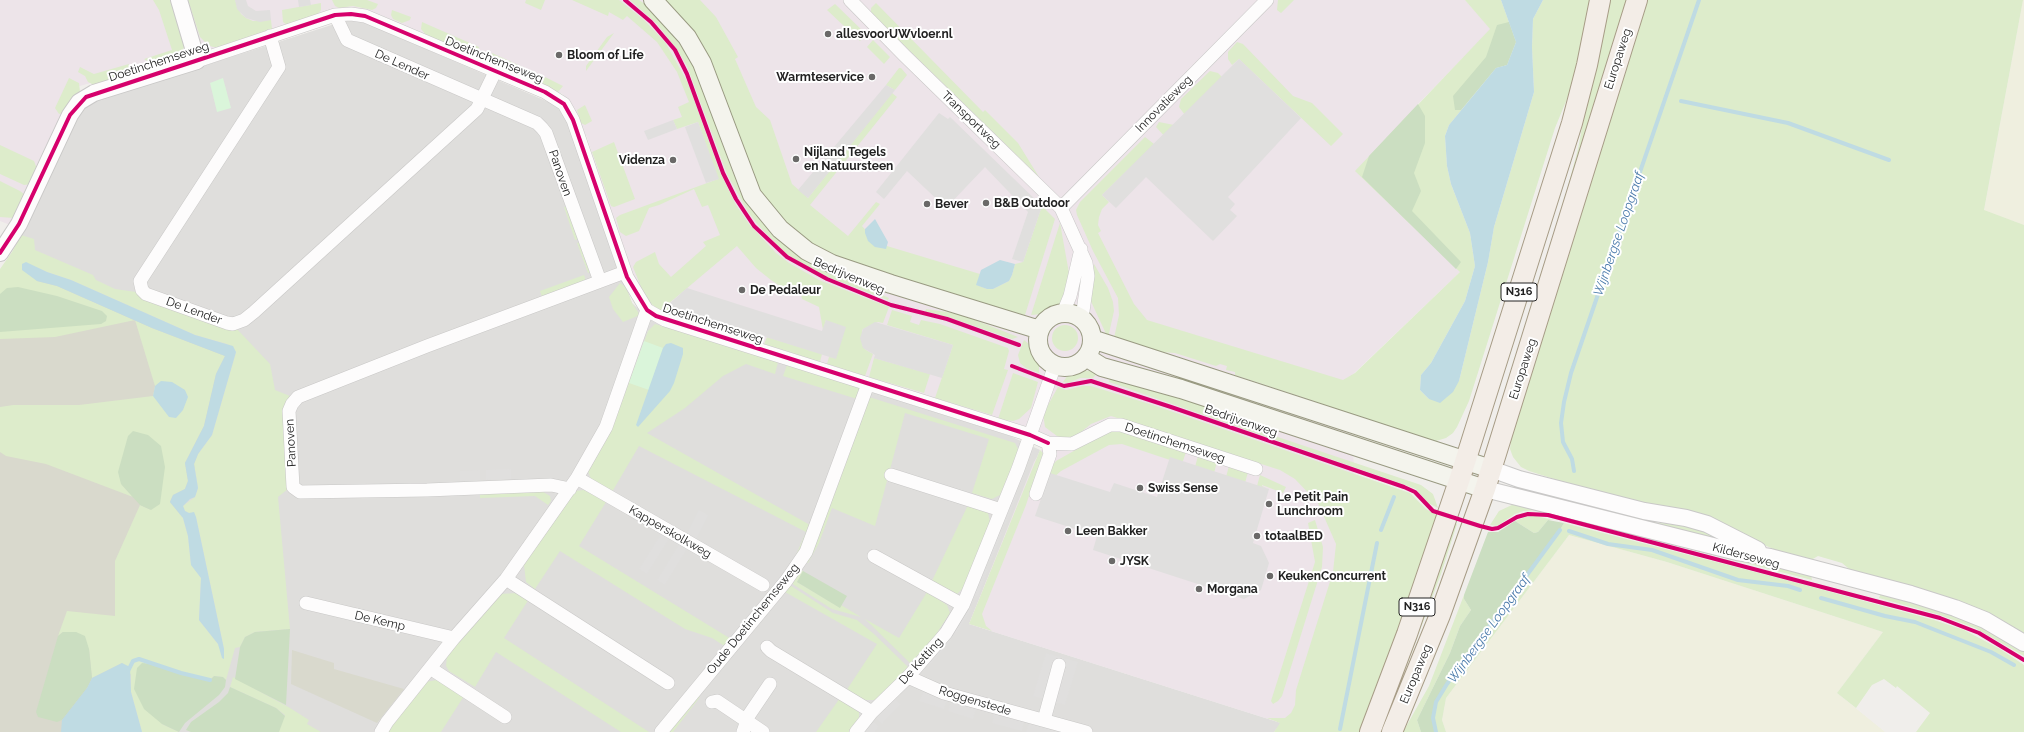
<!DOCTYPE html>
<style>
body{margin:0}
canvas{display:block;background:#f0eeeb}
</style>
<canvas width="2024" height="732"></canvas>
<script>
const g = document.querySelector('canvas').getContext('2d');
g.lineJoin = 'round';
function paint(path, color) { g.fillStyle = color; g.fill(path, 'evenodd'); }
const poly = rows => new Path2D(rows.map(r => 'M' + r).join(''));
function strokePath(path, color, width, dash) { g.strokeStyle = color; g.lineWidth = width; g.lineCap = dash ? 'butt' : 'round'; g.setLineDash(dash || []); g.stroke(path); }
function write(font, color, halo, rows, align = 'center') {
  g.font = font + ' Raleway,sans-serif'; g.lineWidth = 4; g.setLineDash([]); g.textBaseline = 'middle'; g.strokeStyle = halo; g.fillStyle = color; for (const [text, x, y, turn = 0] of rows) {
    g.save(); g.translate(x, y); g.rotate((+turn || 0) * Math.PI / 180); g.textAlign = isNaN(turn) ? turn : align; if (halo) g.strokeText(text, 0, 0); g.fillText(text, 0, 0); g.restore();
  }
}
paint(poly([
 [352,20,363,22,553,104,560,110,566,118,632,303,648,318,658,324,1010,436,1040,450,969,624,1281,723,1274,732,113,732,14,260,21,235,79,114,86,105,97,100,344,21]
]), '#dfdedc');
paint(poly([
 [0,0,1465,0,1491,29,1418,104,1460,272,1349,378,1357,525,1292,721,1281,723,969,624,1034,462,1046,442,721,335,660,310,640,293,617,231,587,137,563,94,378,14,346,8,189,56,76,87,10,225,0,221]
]), '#ede4e9');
paint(poly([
 [14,260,230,352,113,732,0,732,0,281],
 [292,650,334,663,334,669,404,689,377,723,291,684]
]), '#d9d9cd');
paint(poly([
 [2023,0,2024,0,2024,225,1984,211],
 [1569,535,1667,562,1883,632,1837,693,1885,732,1446,732,1442,720,1446,698]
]), '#efefdf');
paint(poly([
 [153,0,172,0,185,45,181,54,175,61,155,66,144,59,172,50,159,10],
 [188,0,235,0,241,14,246,18,253,21,271,20,272,29,218,47,213,47,208,45,200,37],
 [332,0,367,0,378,4,376,8,372,10,353,6,339,8,335,6],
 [526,0,545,0,541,10,525,3],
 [572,0,619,0,643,19,665,42,688,83,720,172,736,205,749,224,776,253,789,263,819,280,889,307,883,323,878,322,863,329,862,331,862,345,866,350,873,354,865,376,827,364,829,357,836,358,826,320,823,330,819,307,802,299,800,289,783,288,771,280,756,268,737,246,667,305,704,317,702,324,659,310,649,302,643,292,633,267,636,262,655,252,659,264,671,277,706,246,703,242,720,235,708,205,702,207,694,189,659,205,649,208,639,231,626,236,620,232,616,218,620,215,718,179,698,122,677,129,673,120,682,117,678,107,689,102,677,72,657,42,627,16,623,20,609,12,608,16],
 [630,0,639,0,645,4,661,19,685,51,695,68,733,173,751,207,763,223,777,238,850,280,889,298,888,300,825,276,807,267,784,252,759,226,748,212,727,174,687,66,678,51,657,24],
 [664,0,700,0,716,17,738,57,735,59,756,107,770,120,792,184,808,198,892,93,897,97,810,205,848,236,876,202,880,204,862,226,877,243,980,274,977,285,987,289,993,289,1009,281,1012,275,1015,264,1023,262,1042,206,1055,219,1025,315,963,298,842,259,814,245,791,229,768,202,759,189,689,27],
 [1278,0,1294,0,1281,13,1277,10],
 [1465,0,1501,0,1516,42,1507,65,1496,68,1449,125,1445,136,1447,166,1451,184,1470,233,1475,266,1465,301,1431,363,1421,375,1420,390,1429,399,1459,381,1488,262,1494,227,1534,92,1532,47,1533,19,1543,0,1591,0,1576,77,1555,128,1469,401,1457,427,1453,433,1446,438,1436,441,1420,439,1354,420,1314,401,1235,375,1235,372,1226,370,1227,366,1220,364,1216,366,1175,353,1160,352,1114,338,1119,315,1118,298,1093,251,1077,215,1076,210,1080,202,1145,137,1154,144,1102,195,1109,202,1102,209,1099,217,1098,225,1101,231,1098,233,1134,304,1147,320,1343,380,1355,373,1460,272,1355,171,1490,29],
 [1606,0,1632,0,1539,291,1536,289,1564,201,1578,149],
 [1647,0,2023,0,1984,210,2024,225,2024,634,1854,573,1842,563,1818,556,1811,560,1776,550,1707,521,1573,485,1529,471,1521,467,1513,457,1510,449,1511,439,1528,377],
 [321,3,321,10,318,14,287,25,283,22,282,10],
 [876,3,983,112,985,110,1018,143,1039,177,871,13,871,8],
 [835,4,866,34,860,41,827,10],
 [392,10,411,17,410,20,402,23,393,19,391,15],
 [422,22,479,47,477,53,470,54,426,35,421,29],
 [614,33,586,71,586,66,607,37],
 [873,40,890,57,884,64,867,47],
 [1237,42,1243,44,1293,96,1312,103,1343,134,1331,146,1239,59,1232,65,1228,59,1228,52],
 [492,53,527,69,524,74,520,75,497,66,492,59],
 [129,64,128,71,122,77,94,85,88,82,85,76,78,72,80,67,94,74],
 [899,68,901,68,907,75,895,90,886,85],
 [1210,71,1218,73,1222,77,1185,115,1179,107,1181,99],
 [545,77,563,86,558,92,547,87,542,83],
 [69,78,79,83,80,92,63,113,59,114,55,108],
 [585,105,592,121,585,125,581,123,577,110],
 [1159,122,1174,125,1169,141,1156,127],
 [614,142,635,199,614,207,611,206,592,152],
 [0,145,34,161,37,169,31,184,24,185,0,174],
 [0,181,20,191,25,195,14,218,0,217],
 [567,206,578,239,575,240,564,207],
 [1060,223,1069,273,1067,290,1061,304,1051,311,1043,314,1031,315],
 [21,235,34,239,35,250,93,275,96,280,115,289,136,292,236,328,270,364,275,390,290,396,286,403,288,489,278,497,290,629,255,632,245,637,240,647,235,648,226,680,223,677,214,676,210,680,181,673,154,664,162,724,179,732,142,732,131,692,131,675,122,663,92,678,89,649,76,632,63,632,58,636,67,611,115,616,115,561,140,505,151,510,121,484,133,497,46,464,6,456,0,452,0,407,13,405,79,405,153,396,155,386,135,320,55,337,0,339,0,269,12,252],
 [26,263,47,272,71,280,195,335,227,344,236,352,212,435,198,454,194,464,198,488,195,497,183,506,185,511,196,517,224,649,224,659,218,644,199,620,201,578,191,564,188,536,183,518,170,502,173,495,185,489,188,481,185,463,204,426,216,374,225,356,152,328,57,286,37,281],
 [580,242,591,272,588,273,577,243],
 [1094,264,1108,288,1113,302,1114,311,1108,338,1088,295],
 [584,275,586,281,543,300,540,291],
 [620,283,626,287,632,303,640,315,623,322,613,309,609,297],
 [926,309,960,314,1018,337,1012,339,948,317,925,312],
 [892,310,912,316,910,322,919,325,921,320,940,324,1008,348,1009,351,1004,369,1008,370,992,415,935,398,953,345,887,325],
 [655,324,778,362,775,374,746,364,723,376,685,408,647,433,810,525,809,537,785,572,795,557,806,532,639,446,612,492,591,479,587,469,621,404,648,331],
 '1052 338a13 13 0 1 1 26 0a13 13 0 1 1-26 0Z',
 [729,325,758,334,756,342,727,333],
 [767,337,822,354,820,362,764,344],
 [1024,340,1030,345,1036,356,1039,365,1039,373,1026,368,1020,363,1018,355],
 [874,358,930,374,924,393,869,377],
 [787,365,863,389,857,399,783,376],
 [1113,365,1205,406,1227,420,1421,485,1433,494,1438,508,1428,503,1416,489,1408,486,1109,382],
 [1083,370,1098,372,1093,378,1080,378,1068,383,1063,382,1068,375],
 [1013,373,1038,382,1031,408,1019,419,1013,421,998,419],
 [1082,386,1091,386,1153,405,1410,493,1426,509,1437,515,1429,546,1362,732,1274,732,1280,723,1267,718,1285,718,1291,713,1295,705,1296,690,1333,572,1336,544,1318,503,1295,479,1280,470,1111,416,1091,424,1076,436,1064,438,1057,436,1045,427,1043,414,1058,387,1066,390],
 [869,397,1015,443,1018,449,1017,454,1000,495,992,499,972,493,989,439,905,413,875,526,832,508,819,543,808,563,804,561],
 [1109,431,1122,431,1186,452,1182,464,1122,444,1109,445,1061,471,1046,484,1052,466,1056,461],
 [1040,450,1043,453,1026,505,982,614,986,626,992,631,969,624],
 [1198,456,1217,462,1214,473,1195,467],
 [1229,466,1248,472,1245,483,1226,477],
 [1260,475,1286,487,1283,493,1262,485,1262,486,1266,488,1257,486],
 [1527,489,1658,523,1684,524,1741,545,1526,495],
 [540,490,550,496,551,501,548,505,535,496,480,498,480,492],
 [584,490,606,502,579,546,731,639,768,593,770,594,726,647,712,638,685,629,560,551,535,589,526,582,524,565,575,491],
 [1514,504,1811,575,1812,580,1538,510,1524,511,1515,514,1497,526,1490,525,1499,511],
 [968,505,985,510,988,513,990,522,965,586,956,595,931,583],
 [1535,516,1554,520,1548,520,1538,532,1534,533,1515,521,1526,517],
 [1315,520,1323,547,1322,567,1282,696,1278,701,1273,704,1271,701,1315,562,1308,523],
 [1453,522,1457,524,1441,574,1382,732,1378,732],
 [1564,523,1790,581,1934,620,1964,630,2000,649,2024,665,2024,732,1916,732,1930,713,1897,686,1896,688,1884,679,1872,685,1856,708,1837,693,1883,632,1667,562,1569,535,1446,698,1442,720,1446,732,1436,732,1433,718,1436,702,1447,684,1560,530],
 [798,569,803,571,797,582,839,607,841,605,861,617,832,609,791,583],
 [788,584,833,613,857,620,874,634,908,667,879,697,874,700,863,700,846,691,877,644,785,592],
 [927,592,947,605,950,613,931,642,910,663,865,619,899,638],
 [518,593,529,599,504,638,649,732,621,732,496,652,475,687,449,671,446,666,447,656,499,594],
 [1881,593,1928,606,1980,625,2024,650,2024,656,1975,628,1940,615,1879,598],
 [1464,595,1464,599,1471,610,1460,626,1450,653,1417,720,1421,732,1403,732,1429,686],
 [233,677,290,708,309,720,307,724,321,732,277,732,285,715,276,708,230,687],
 [437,680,464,696,441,732,387,732,425,682],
 [697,695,700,697,673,732,668,732],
 [840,698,859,711,859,719,850,732,816,732]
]), '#ddeccb');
paint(poly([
 [1509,22,1516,42,1507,65,1496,68,1461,110,1455,110,1453,96,1486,57,1497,25],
 [1418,104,1425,116,1425,143,1414,173,1421,191,1412,211,1461,262,1456,269,1362,177,1369,156],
 [18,287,57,296,102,311,107,316,106,321,101,324,0,332,0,294,7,288],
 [133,431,148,435,161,446,165,467,160,504,151,510,140,505,121,484,118,472,128,436],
 [1548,520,1564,523,1560,530,1447,684,1436,702,1433,718,1436,732,1421,732,1417,720,1450,653,1460,626,1471,610,1464,599,1464,595,1488,532,1498,532,1515,521,1534,533,1538,532],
 [803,571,847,596,840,608,797,582],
 [290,629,286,705,235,679,240,647,245,637,255,632],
 [63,632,76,632,85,636,89,649,92,678,87,688,62,720,57,722,38,717,36,712,58,636],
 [142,663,154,664,181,673,210,680,214,676,223,677,226,680,225,687,219,695,185,723,179,732,162,724,144,709,134,689,137,668],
 [230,687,276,708,285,716,279,732,191,732,186,730,191,722,219,702,228,693]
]), '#cbdec1');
paint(poly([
 [223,78,231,108,217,112,210,83],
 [644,341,663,348,649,390,629,383]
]), '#daf5da');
paint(poly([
 [235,0,246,0,248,6,256,11,270,10,271,20,260,22,246,18,237,9],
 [298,0,310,0,311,5,299,7],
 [1239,59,1301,118,1228,197,1235,204,1230,210,1237,216,1213,241,1146,177,1116,208,1102,195],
 [886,85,895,90,808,198,798,190],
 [939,113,948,119,950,117,1042,206,1023,262,1012,259,1028,212,985,167,946,208,907,171,884,199,876,192],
 [673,120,677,129,648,140,644,131],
 [698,122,719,179,706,183,685,127],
 [687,288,822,331,826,320,846,327,836,359,667,306],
 [875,322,953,345,942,378,874,358,875,355,863,348,860,338,863,329],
 [1170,457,1269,489,1253,543,1261,546,1269,563,1261,590,1244,599,1093,550,1097,536,1035,516,1050,473,1110,492,1114,483,1157,497],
 [511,469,511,479,486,480,486,470],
 [480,470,480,480,460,481,460,471],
 [1014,493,1017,495,1006,524,1002,523],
 [699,510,708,515,696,539,687,534],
 [998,532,1002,533,991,561,988,560],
 [661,534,669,539,647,574,639,569],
 [679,544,687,549,665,585,657,580],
 [985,569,988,570,978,597,974,595],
 [969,607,972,608,956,634,953,632],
 [948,639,951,641,930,665,927,662],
 [1046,653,1078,662,1065,705,1033,696],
 [923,692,947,700,944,709,919,701],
 [894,698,901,704,882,724,875,717],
 [951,701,976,709,973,719,948,711],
 [994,714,1024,722,1022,731,992,723],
 [872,721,879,726,875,732,863,732],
 [1029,722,1059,730,1058,732,1026,732]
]), '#e0dfde');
paint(poly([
 [1501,0,1543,0,1533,19,1532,47,1534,92,1494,227,1488,262,1459,381,1453,392,1440,403,1429,399,1420,390,1421,375,1431,363,1465,301,1475,266,1470,233,1451,184,1447,166,1445,136,1449,125,1496,68,1507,65,1516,42],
 [875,219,888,242,886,249,875,247,868,241,865,233,865,229],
 [1000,260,1015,264,1012,275,1009,281,993,289,987,289,976,285,981,270],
 [26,262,47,272,71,280,195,335,233,346,236,352,212,435,198,454,194,464,198,488,195,497,190,499,183,506,185,511,189,513,194,512,196,517,224,649,224,659,222,658,218,644,199,620,201,578,191,565,188,536,183,518,170,502,173,495,185,489,188,481,185,463,204,426,216,374,225,356,152,328,57,286,37,281,22,270,22,264],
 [671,343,683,348,683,354,674,383,670,391,638,427,636,425,663,348,666,344],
 [161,381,172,382,185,390,188,397,183,410,176,418,169,417,153,396,155,386],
 [122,663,130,667,131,692,142,732,61,732,62,720,87,688,92,678]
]), '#bfdbe3');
strokePath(poly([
 [1681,101,1788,123,1889,160],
 [1574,471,1572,459,1563,442,1561,423,1564,402,1571,373,1699,0],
 [1381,530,1394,497],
 [1569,531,1608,544,1652,550,1738,580,1788,586,1800,590],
 [1821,598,1885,616,1915,622,1991,652,2014,665],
 [128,671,133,661,139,659,181,673,210,680],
 [1340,729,1377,543],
 [1436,732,1433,718,1436,702,1447,684,1560,530]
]), '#bfdbe3', 4);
const minor = poly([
 [850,0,904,55,1061,208,1086,263,1088,276,1082,318],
 [335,15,347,40,537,123,542,128,546,133,600,281],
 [270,36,279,67,140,281,142,290,146,294,227,323,233,324,244,320,254,312,477,109,495,72],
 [197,61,335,15,351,14,365,16,545,92,564,104,573,120,627,277,647,310,665,320,1030,435,1048,443],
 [1061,208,1267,0],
 [1063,313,1070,296,1081,249],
 [891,475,1001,510],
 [577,478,763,585],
 [570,489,551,485,427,490,300,492,293,487,289,411,292,404,298,397,427,346,625,272],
 [1036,494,1050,454,1048,443,1072,444,1110,425,1121,425,1256,469],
 [874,556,963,605],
 [506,579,668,683],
 [306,603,454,638],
 [767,647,771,651,872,712],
 [430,668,505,717],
 [908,677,944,693,1086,732],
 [712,702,717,701,763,732],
 [1044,720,1059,665],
 [381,732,387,722,454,638,506,579,577,478,606,427,647,310],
 [661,732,786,581,806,552,868,384],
 [743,732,749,715,770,684],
 [856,732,872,712,908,677,946,633,963,605,1018,469,1055,365]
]);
const tertiary = poly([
 [0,253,19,224,70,115,79,102,94,93,197,61,179,0],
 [1491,469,1519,479,1644,511,1686,518,1707,524,1758,550],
 [1485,489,1737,552,1770,557,1911,594,1955,608,1985,620,2024,643]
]);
const secondary = poly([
 [653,0,687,37,702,63,752,195,780,229,807,251,832,264,891,284,1040,330],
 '1038 340a27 27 0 1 1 54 0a27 27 0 1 1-54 0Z',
 [1092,339,1491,469],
 [1086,357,1102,367,1181,389,1485,489]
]);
const primary = poly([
 [1370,732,1407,634,1459,481,1572,123,1587,65,1600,0],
 [1392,732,1440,615,1485,489,1637,0]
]);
strokePath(minor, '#c9c8c7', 14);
strokePath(tertiary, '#c9c8c7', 18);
strokePath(secondary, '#999a82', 20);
strokePath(primary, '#a79c86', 22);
strokePath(minor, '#fdfcfc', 13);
strokePath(tertiary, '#fdfcfc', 16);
strokePath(secondary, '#f4f4ed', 18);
strokePath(primary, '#f3ede7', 20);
strokePath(poly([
 [625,0,651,22,675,50,687,74,723,173,736,199,754,226,787,257,827,279,891,305,947,319,1019,345],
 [0,253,19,224,70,115,86,97,335,15,351,14,365,16,545,92,564,104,573,120,627,277,647,310,656,316,1030,435,1048,443],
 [1012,366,1064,386,1091,381,1171,407,1404,487,1415,492,1433,511,1480,526,1492,529,1498,528,1517,517,1528,514,1548,515,1940,618,1979,633,2024,660]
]), '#d6006c', 4);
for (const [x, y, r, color] of [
 [828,34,4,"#6a6968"],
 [559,55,4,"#6a6968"],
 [872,77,4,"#6a6968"],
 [796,159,4,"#6a6968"],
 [673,160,4,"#6a6968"],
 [986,203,4,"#6a6968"],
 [927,204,4,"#6a6968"],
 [742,290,4,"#6a6968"],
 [1140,488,4,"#6a6968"],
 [1269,504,4,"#6a6968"],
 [1068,531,4,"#6a6968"],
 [1257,536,4,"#6a6968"],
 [1112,561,4,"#6a6968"],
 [1270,576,4,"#6a6968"],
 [1199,589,4,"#6a6968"]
]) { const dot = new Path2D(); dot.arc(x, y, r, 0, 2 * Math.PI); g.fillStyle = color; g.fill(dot); strokePath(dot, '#fff', 1.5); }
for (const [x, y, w] of [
 [1519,292,36],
 [1417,607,36]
]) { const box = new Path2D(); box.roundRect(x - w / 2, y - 9, w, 18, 3); g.fillStyle = '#fff'; g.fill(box); strokePath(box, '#222', 1); }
write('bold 11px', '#222', null, [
 ["N316",1519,292],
 ["N316",1417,607]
]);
write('bold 12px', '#222', '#fff', [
 ["allesvoorUWvloer.nl",836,34],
 ["Bloom of Life",567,55],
 ["Warmteservice",864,77,"right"],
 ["Nijland Tegels",804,152],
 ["en Natuursteen",804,166],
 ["Videnza",665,160,"right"],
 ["B&B Outdoor",994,203],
 ["Bever",935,204],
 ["De Pedaleur",750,290],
 ["Swiss Sense",1148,488],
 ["Le Petit Pain",1277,497],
 ["Lunchroom",1277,511],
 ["Leen Bakker",1076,531],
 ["totaalBED",1265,536],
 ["JYSK",1120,561],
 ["KeukenConcurrent",1278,576],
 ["Morgana",1207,589]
], 'left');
write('12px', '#222', '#fff', [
 ["Europaweg",1618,59,-72],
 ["Doetinchemseweg",494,60,22],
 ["Doetinchemseweg",159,62,-18],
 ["De Lender",402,65,24],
 ["Innovatieweg",1164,104,-45],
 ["Transportweg",971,120,44],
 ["Panoven",560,173,71],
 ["Bedrijvenweg",849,276,23],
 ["De Lender",194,311,20],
 ["Doetinchemseweg",713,324,18],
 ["Europaweg",1523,369,-72],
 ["Bedrijvenweg",1241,421,19],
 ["Panoven",291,443,-93],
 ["Doetinchemseweg",1175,443,18],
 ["Kapperskolkweg",670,532,30],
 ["Kilderseweg",1746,556,15],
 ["Oude Doetinchemseweg",753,619,-51],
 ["De Kemp",380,621,13],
 ["De Ketting",921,661,-48],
 ["Europaweg",1416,674,-67],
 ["Roggenstede",975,701,17]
]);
write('italic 13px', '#4a7aab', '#fff', [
 ["Wijnbergse Loopgraaf",1619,234,-71],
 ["Wijnbergse Loopgraaf",1489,629,-54]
]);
</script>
